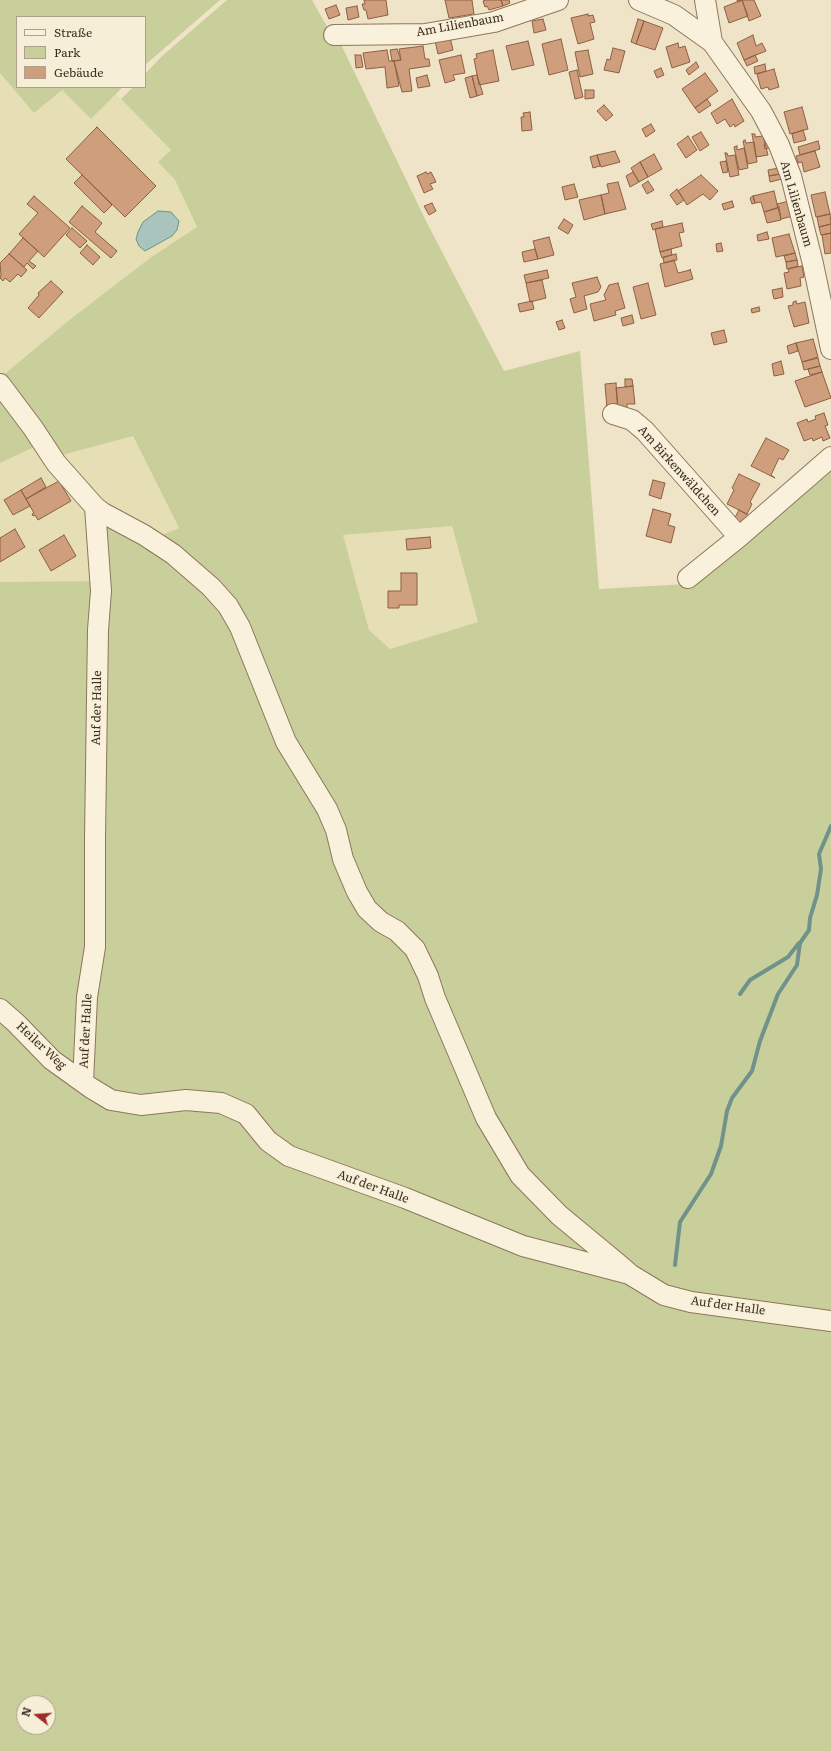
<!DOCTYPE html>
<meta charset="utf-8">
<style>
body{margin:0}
#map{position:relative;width:831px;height:1751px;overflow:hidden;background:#f0e4c8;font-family:Literata,serif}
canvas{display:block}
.legend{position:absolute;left:16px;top:16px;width:130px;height:72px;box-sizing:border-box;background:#f7eed8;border:1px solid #ada18e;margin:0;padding:5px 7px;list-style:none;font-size:12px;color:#3d2e20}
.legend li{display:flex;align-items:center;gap:8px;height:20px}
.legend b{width:20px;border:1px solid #ada18e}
.north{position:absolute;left:16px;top:1695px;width:40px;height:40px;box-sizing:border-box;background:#f7eed8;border:1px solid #ada18e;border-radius:50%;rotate:287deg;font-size:11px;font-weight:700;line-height:16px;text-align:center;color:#3d2e20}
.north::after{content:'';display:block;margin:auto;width:14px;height:18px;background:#9e2a2b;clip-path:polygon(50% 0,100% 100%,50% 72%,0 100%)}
</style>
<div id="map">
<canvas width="831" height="1751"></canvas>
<ul class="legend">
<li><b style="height:5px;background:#faf1dc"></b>Straße</li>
<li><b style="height:11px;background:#c9cf9b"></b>Park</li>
<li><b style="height:11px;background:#cf9f7d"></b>Gebäude</li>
</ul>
<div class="north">N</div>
</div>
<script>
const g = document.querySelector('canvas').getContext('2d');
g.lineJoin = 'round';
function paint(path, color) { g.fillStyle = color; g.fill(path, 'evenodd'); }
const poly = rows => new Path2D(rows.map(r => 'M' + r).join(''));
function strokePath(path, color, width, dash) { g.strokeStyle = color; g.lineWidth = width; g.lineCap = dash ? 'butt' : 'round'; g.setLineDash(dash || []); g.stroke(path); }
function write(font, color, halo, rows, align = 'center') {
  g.font = font + ' Literata,serif'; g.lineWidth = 3; g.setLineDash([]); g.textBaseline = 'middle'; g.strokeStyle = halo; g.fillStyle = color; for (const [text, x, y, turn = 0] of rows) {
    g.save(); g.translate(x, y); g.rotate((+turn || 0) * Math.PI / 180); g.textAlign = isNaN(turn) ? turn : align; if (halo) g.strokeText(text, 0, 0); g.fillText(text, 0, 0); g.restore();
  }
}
paint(poly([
 [0,73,34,112,62,90,91,119,116,94,171,150,158,162,175,180,197,227,150,258,68,321,1,377,0,376],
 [133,436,179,528,155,538,97,581,0,582,0,463,41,444,51,458],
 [452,526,478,622,390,649,369,630,343,535]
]), '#e6deb5');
paint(poly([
 [0,0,220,0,145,65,145,17,17,17,17,87,123,87,91,119,62,90,34,113,0,73],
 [227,0,312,0,333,37,337,36,426,221,504,371,580,351,599,589,686,584,831,460,831,1751,0,1751,0,582,97,581,92,630,93,915,90,973,95,972,98,945,101,629,104,572,99,531,99,527,106,519,139,535,165,552,210,588,226,607,244,645,272,717,302,779,275,714,249,643,233,611,213,584,155,538,179,528,133,436,55,457,37,428,1,377,68,321,150,258,197,227,175,180,158,162,171,150,121,99,133,87,145,87,145,74,161,57],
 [452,526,478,622,390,649,369,630,343,535],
 [24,1703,48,1703,48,1727,24,1727],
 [0,388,41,444,0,463]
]), '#c9cf9b');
const water = poly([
 [158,211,171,212,179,221,177,230,172,236,145,251,139,246,136,239,138,232,143,222,158,211]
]);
paint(water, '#a9c4bc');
strokePath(water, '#6f938a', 1);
strokePath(poly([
 [740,994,750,980,788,957,799,943],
 [675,1265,680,1222,711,1174,721,1146,727,1111,732,1098,752,1071,760,1041,778,994,797,965,800,943,809,930,810,918,817,895,821,869,819,854,831,826]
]), '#6f938a', 4);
const building = poly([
 [364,0,386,0,388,15,368,19,366,10,364,10,362,4,365,4,364,0],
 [445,0,472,0,474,14,449,18,445,0],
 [485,0,501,0,503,6,489,10,487,6,485,7,483,1,485,0],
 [501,0,509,0,510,3,503,6,501,0],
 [737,0,754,0,761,16,749,21,742,0,738,2,737,0],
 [742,0,748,16,729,23,724,7,742,0],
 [336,5,340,15,329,19,325,9,336,5],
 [357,6,359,17,348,20,346,8,357,6],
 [588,14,588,16,593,15,595,22,590,23,594,39,578,44,571,18,588,14],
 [543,19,546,30,534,33,532,21,543,19],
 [638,19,644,21,636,44,631,42,638,19],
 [644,21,663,28,655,50,636,44,644,21],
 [753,35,756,46,762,43,766,51,744,60,737,43,753,35],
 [450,37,453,50,438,54,435,41,450,37],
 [561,39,568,70,549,75,542,44,561,39],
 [528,41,534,65,512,70,506,46,528,41],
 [678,43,679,48,685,46,690,62,672,68,666,47,678,43],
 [423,46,425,59,429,59,430,66,409,69,412,91,402,92,394,61,401,60,399,49,423,46],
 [613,48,625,51,619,73,604,70,607,59,610,60,613,48],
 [397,49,401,60,392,61,390,50,397,49],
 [387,50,389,61,394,61,399,86,387,88,385,67,366,69,363,53,387,50],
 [493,50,499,81,479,85,474,59,477,58,476,54,493,50],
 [588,50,593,74,580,77,575,52,588,50],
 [355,55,361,55,363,67,356,68,355,55],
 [461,55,465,73,453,75,455,80,445,83,439,60,461,55],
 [755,55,758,61,747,66,744,60,755,55],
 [696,62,699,67,689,75,686,70,696,62],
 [765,64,766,71,755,74,754,67,765,64],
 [661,68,664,75,657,78,654,71,661,68],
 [774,69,779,87,769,90,768,87,761,89,757,74,774,69],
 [577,70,583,97,575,99,569,72,577,70],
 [705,73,718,91,695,108,682,89,705,73],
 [427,75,430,86,418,88,416,78,427,75],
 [477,75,483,94,477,96,472,76,477,75],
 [472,76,477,96,470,98,465,78,472,76],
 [585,90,594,90,594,98,585,99,585,90],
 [707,99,711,105,699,113,695,108,707,99],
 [732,99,744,121,735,127,734,124,730,127,725,119,717,124,711,113,732,99],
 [604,105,613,115,606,121,597,111,604,105],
 [802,107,808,129,790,134,784,112,802,107],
 [530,112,532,130,522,131,521,117,524,117,523,113,530,112],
 [651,124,655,131,646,137,642,129,651,124],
 [97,127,156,186,125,217,66,159,97,127],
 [803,130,806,140,794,143,792,134,803,130],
 [701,132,709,145,700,151,692,137,701,132],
 [752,134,755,134,755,137,763,136,768,155,756,157,752,134],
 [688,136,697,150,686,158,677,144,688,136],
 [745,140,746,143,754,142,757,162,748,164,743,141,745,140],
 [818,141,820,149,800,155,798,147,818,141],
 [768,143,769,148,765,149,764,144,768,143],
 [737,146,737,150,744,148,748,168,739,170,734,147,737,146],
 [615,151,620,162,601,167,597,155,615,151],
 [815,151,820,167,804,172,802,162,798,163,796,156,815,151],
 [725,153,727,153,728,156,735,155,739,175,730,177,725,153],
 [654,154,662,169,648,177,640,162,654,154],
 [597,155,600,166,593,168,590,157,597,155],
 [726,161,728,172,723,173,720,162,726,161],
 [640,162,648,177,639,182,631,168,640,162],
 [779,168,780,174,769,176,768,170,779,168],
 [426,172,427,174,431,172,436,182,430,184,433,189,424,193,417,176,426,172],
 [633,172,639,182,630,187,626,176,633,172],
 [780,174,782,179,770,182,769,176,780,174],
 [82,175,112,205,104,213,74,183,82,175],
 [701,175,718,191,710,200,703,194,687,205,678,191,701,175],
 [648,181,654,190,647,194,642,185,648,181],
 [618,182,626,209,605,214,601,195,609,193,607,184,618,182],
 [574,184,578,197,565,200,562,187,574,184],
 [677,189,684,200,677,205,670,195,677,189],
 [774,191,778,208,764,212,761,202,755,203,753,196,774,191],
 [825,192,830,214,816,217,811,195,825,192],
 [601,195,605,214,584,220,579,200,601,195],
 [34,196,70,228,44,257,19,234,38,213,27,204,34,196],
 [753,196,755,203,752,204,750,198,753,196],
 [732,201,734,207,724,210,722,204,732,201],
 [789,201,793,216,781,219,777,204,789,201],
 [432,203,436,211,429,215,424,206,432,203],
 [82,206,102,223,95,232,117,251,111,258,69,222,82,206],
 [779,207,781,220,767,223,764,212,779,207],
 [830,214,831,224,819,227,817,217,830,214],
 [564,219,573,225,568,234,558,228,564,219],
 [662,221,663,227,653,230,651,224,662,221],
 [682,223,684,232,679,233,682,246,660,252,655,229,682,223],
 [831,224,831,233,821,235,819,227,831,224],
 [72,228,87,241,80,248,66,235,72,228],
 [767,232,769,239,758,241,757,235,767,232],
 [831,233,831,253,825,254,822,235,831,233],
 [789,234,795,253,776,257,772,238,789,234],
 [549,237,554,255,538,259,533,241,549,237],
 [23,238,38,251,29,261,36,266,33,269,27,263,24,267,9,254,23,238],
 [721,243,723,251,717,252,716,244,721,243],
 [87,245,100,257,93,265,80,253,87,245],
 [535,249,538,259,524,262,522,252,535,249],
 [671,249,672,255,662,258,660,252,671,249],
 [795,253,797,260,786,262,784,256,795,253],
 [9,254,27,270,21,277,18,274,10,282,5,278,3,281,0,278,1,275,0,263,9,254],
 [676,254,677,260,664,263,663,257,676,254],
 [674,260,678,273,690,270,690,269,693,279,665,287,660,264,674,260],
 [797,260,798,266,787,269,786,262,797,260],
 [802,266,804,277,800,278,801,286,787,289,784,273,789,272,788,269,802,266],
 [547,270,549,278,526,283,524,275,547,270],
 [597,277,601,287,598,292,584,296,587,309,574,313,570,299,576,297,572,283,597,277],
 [542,280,546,298,530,302,526,283,542,280],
 [51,281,63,292,39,318,28,308,39,295,38,293,51,281],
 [618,283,625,308,615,311,616,315,594,321,590,304,606,300,604,295,609,285,618,283],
 [648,283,656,315,641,319,633,287,648,283],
 [782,288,783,297,774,299,772,290,782,288],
 [532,301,534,309,520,312,518,304,532,301],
 [796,301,797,304,805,302,809,323,794,327,788,306,793,305,793,302,796,301],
 [759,307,760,311,752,313,751,309,759,307],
 [632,315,634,323,623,326,621,318,632,315],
 [562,320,565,328,559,330,556,322,562,320],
 [724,330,727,342,714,345,711,333,724,330],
 [813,339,818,357,802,362,796,343,813,339],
 [796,343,798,351,789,354,787,346,796,343],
 [818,358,820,366,804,370,802,362,818,358],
 [781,361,784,374,774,376,772,364,781,361],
 [820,366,822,372,810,375,808,369,820,366],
 [822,372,831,398,805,407,795,381,822,372],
 [625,379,632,379,633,386,625,387,625,379],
 [616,383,618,408,607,409,605,384,616,383],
 [633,386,635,404,627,404,627,409,618,410,616,388,633,386],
 [824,413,828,425,825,426,830,438,823,441,822,437,813,441,812,438,804,441,797,423,807,419,808,422,816,419,815,416,824,413],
 [766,438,789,450,783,460,779,458,771,475,775,478,751,466,766,438],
 [739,474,760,484,750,502,752,504,747,514,727,504,734,490,732,488,739,474],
 [41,478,46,487,26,499,21,490,41,478],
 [653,480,665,483,661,499,649,495,653,480],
 [59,481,71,501,38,520,35,515,33,516,32,514,34,513,26,499,59,481],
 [21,490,30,506,13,515,4,500,21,490],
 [653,509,671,514,668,525,675,527,671,543,646,536,653,509],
 [739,510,751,517,745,529,732,523,739,510],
 [15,529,25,547,0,562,0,538,15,529],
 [64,535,76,556,51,571,39,550,64,535],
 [430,537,431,548,407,550,406,539,430,537],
 [401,573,417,573,417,605,399,605,399,608,388,608,388,591,401,591,401,573]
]);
paint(building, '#cf9f7d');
strokePath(building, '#8d5f41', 1);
const minor = poly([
 [639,0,674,15,712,42,761,111,779,145,791,176,813,264,831,349],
 [705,0,712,42],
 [334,35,425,34,494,22,558,0],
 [0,384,33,428,56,463,95,507,103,513,144,535,173,554,211,587,228,606,240,627,286,742,327,809,336,830,343,859,357,892,367,909,381,922,397,931,415,949,428,976,435,998,486,1118,520,1175,559,1215,617,1263,631,1275,664,1295,691,1302,831,1321],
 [613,414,632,420,645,431,739,537],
 [688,578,739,537,831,457],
 [0,1009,16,1023,52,1060,91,1088,111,1100,141,1105,186,1100,221,1103,246,1114,268,1141,289,1156,405,1198,523,1246,626,1273],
 [83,1082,87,997,95,947,95,837,98,630,101,591,95,507]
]);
strokePath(minor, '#8d765c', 22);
strokePath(minor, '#faf1dc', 20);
write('12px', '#3d2e20', '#f7eed8', [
 ["Am Lilienbaum",460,25,-10],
 ["Am Lilienbaum",796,204,74],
 ["Am Birkenwäldchen",679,471,48],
 ["Auf der Halle",97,708,-89],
 ["Auf der Halle",86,1031,-87],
 ["Heiler Weg",41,1046,43],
 ["Auf der Halle",373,1187,20],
 ["Auf der Halle",728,1306,8]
]);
</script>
